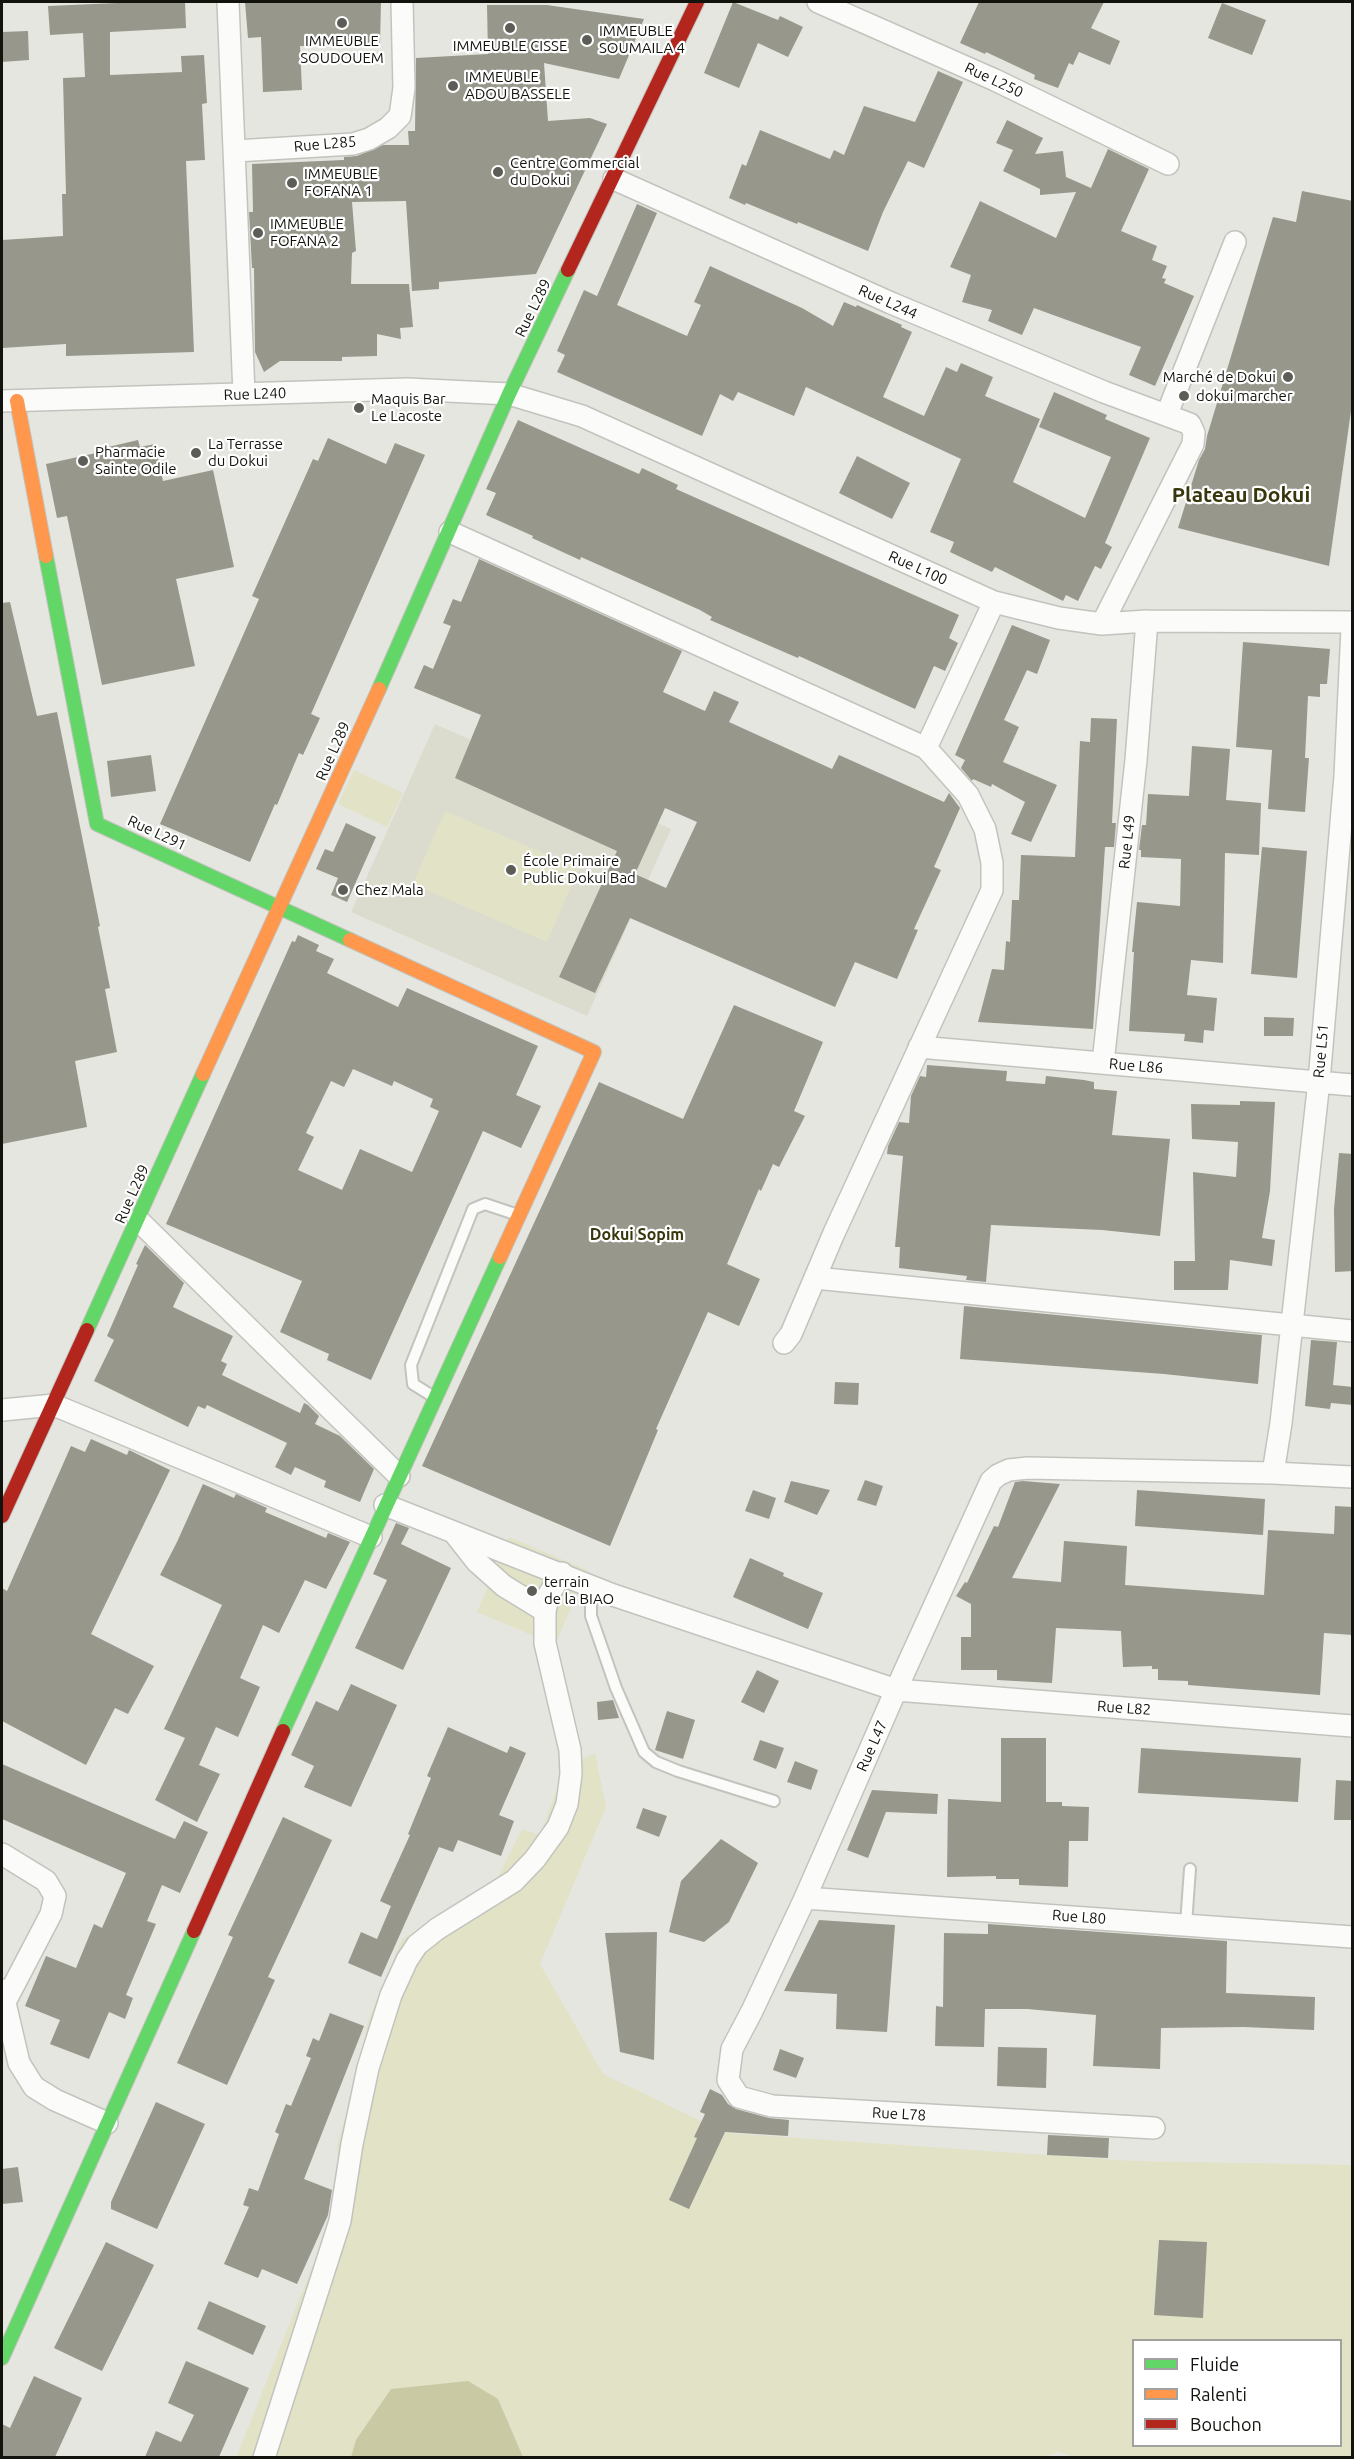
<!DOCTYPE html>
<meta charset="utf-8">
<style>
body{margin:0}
#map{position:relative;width:1354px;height:2459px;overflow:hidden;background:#e6e6e0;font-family:Ubuntu,sans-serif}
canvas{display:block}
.frame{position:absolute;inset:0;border:3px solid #13130e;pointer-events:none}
.legend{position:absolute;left:1132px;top:2339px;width:210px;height:108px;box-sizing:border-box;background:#fff;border:2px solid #a1a19f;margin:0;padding:8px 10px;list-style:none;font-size:18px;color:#13130e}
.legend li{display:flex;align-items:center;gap:12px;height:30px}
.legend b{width:30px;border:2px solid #a1a19f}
</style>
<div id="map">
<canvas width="1354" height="2459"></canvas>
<div class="frame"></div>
<ul class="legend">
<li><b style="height:8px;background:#63d668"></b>Fluide</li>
<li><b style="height:8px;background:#ff974d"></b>Ralenti</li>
<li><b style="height:8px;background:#b3261e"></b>Bouchon</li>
</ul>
</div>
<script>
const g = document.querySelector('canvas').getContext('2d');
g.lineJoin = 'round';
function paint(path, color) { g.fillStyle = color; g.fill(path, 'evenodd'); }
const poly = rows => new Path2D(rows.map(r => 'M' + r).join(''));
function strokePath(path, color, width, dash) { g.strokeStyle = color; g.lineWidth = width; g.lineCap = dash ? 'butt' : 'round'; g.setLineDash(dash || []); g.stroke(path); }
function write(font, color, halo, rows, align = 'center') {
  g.font = font + ' Ubuntu,sans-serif'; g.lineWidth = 4.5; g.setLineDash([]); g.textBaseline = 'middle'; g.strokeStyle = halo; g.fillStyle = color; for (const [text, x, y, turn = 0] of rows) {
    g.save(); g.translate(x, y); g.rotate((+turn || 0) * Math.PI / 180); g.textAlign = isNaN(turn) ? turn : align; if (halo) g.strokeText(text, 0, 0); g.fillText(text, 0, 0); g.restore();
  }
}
paint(poly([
 [435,724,671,829,587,1016,351,912]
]), '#dcdcce');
paint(poly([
 [354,770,403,793,387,827,338,804],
 [445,811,579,868,547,942,413,884],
 [509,1537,587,1570,555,1645,477,1612],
 [595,1753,606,1807,540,1964,603,2074,726,2133,1133,2161,1352,2165,1352,2457,1077,2458,1058,2452,1042,2458,523,2457,498,2399,356,2440,351,2457,236,2458,341,2195,337,2146,354,2087,368,2021,402,1939,494,1885,522,1829,540,1835,565,1768],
 [1134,2340,1340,2340,1340,2446,1134,2446]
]), '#e1e2c6');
paint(poly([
 [468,2381,498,2399,523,2457,351,2457,356,2440,391,2389]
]), '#c9c9a4');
paint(poly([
 [140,2,185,2,186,28,110,32,110,75,182,72,181,56,204,55,207,103,202,104,205,160,186,161,194,352,66,356,66,344,2,348,2,240,63,236,62,194,66,194,63,78,85,77,83,33,50,35,48,6],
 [245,2,381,2,380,45,300,46,302,90,263,92,261,37,248,38],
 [733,2,778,20,780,16,803,27,788,57,758,43,739,88,704,73],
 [979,2,1104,2,1091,28,1120,41,1110,65,1079,52,1073,65,1069,63,1058,88,1034,79,1035,75,986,52,985,54,960,43],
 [1222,3,1266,20,1252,55,1208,38],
 [487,5,547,5,644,19,619,79,544,63,548,121,590,118,607,124,536,274,439,282,439,289,412,291,406,201,352,202,356,251,352,253,351,284,409,284,413,327,400,328,401,339,377,334,377,356,342,357,342,361,280,361,264,372,255,352,254,268,252,268,249,212,253,212,252,164,344,160,344,157,357,156,383,145,409,145,408,131,415,131,416,58,488,54],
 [28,31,29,60,2,62,2,32],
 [938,71,963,82,924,168,908,161,883,212,868,251,798,222,797,224,746,203,745,205,729,198,742,164,746,166,760,130,830,159,834,150,844,155,864,106,915,122],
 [1007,120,1043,138,1035,154,1063,151,1066,177,1091,188,1108,149,1149,169,1121,231,1157,246,1152,260,1167,266,1162,278,1166,279,1164,283,1194,296,1155,386,1129,375,1141,347,1034,308,1022,335,988,321,992,310,962,302,971,275,950,267,980,201,1056,238,1076,192,1040,195,1040,189,1003,171,1013,150,996,143],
 [1302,191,1353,201,1353,397,1329,566,1178,528,1199,460,1205,449,1207,436,1273,217,1296,222],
 [637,204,657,213,617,305,687,336,701,305,694,302,710,266,802,308,833,326,844,302,856,307,857,305,902,325,901,327,912,332,883,397,924,416,946,367,957,372,961,363,993,377,985,396,1040,419,1013,482,1085,518,1111,457,1039,427,1054,392,1107,415,1105,419,1150,438,1105,543,1112,547,1101,569,1095,566,1078,601,1066,595,1063,601,995,567,992,572,950,552,954,542,930,532,961,459,806,387,794,416,738,392,733,401,720,394,702,436,557,372,565,355,557,351,584,290,597,296],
 [518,420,639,474,642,468,678,485,676,489,959,615,949,638,958,643,945,671,934,666,915,709,799,656,798,658,710,620,712,617,700,610,581,557,580,560,532,538,533,536,486,515,496,493,486,489],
 [328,438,386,464,395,443,425,455,311,714,320,718,303,755,299,753,277,805,275,804,250,862,160,824,259,599,252,596,313,459,318,461],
 [138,440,140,447,155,444,163,481,213,470,234,567,176,579,195,666,102,685,67,516,57,518,46,464,105,451,104,448],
 [857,456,910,483,892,519,839,493],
 [479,559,682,651,663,692,705,711,714,691,739,702,729,722,832,769,839,755,944,802,949,793,960,808,934,867,941,870,914,929,918,930,897,979,855,962,835,1007,630,918,595,993,559,977,617,851,455,778,481,715,414,688,424,665,433,669,451,626,443,623,453,599,461,602],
 [665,808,697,822,666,888,635,874],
 [10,602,37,716,57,712,100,926,98,927,110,988,105,989,117,1052,75,1061,87,1127,2,1144,2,603],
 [1012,625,1050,640,1037,674,1027,670,1004,720,1019,727,1003,762,1057,785,1031,842,1011,834,1025,802,992,784,991,787,973,779,972,781,961,768,965,760,955,755],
 [1243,642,1330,649,1327,684,1320,684,1320,697,1308,696,1305,758,1309,758,1305,812,1268,809,1272,750,1236,747],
 [1091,718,1117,719,1112,823,1116,823,1114,847,1105,847,1093,1029,978,1022,992,969,1004,970,1006,941,1010,942,1012,900,1019,900,1021,855,1075,857,1080,741,1090,742],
 [1192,746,1230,749,1226,800,1261,803,1259,855,1225,853,1223,963,1191,960,1187,995,1217,998,1214,1031,1204,1030,1203,1043,1184,1041,1185,1034,1129,1031,1134,952,1132,952,1137,902,1180,906,1181,859,1141,857,1141,850,1139,850,1142,825,1146,825,1148,794,1189,796],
 [151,755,156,791,111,797,107,761],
 [346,823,376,837,347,902,331,895,338,878,316,869,325,849,333,852],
 [1262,847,1307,851,1297,978,1251,974],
 [298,935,319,945,316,951,334,959,327,973,398,1007,407,988,538,1046,516,1095,541,1106,521,1148,483,1131,371,1380,327,1360,329,1354,280,1332,302,1281,166,1224,292,941,295,942],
 [353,1069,392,1086,394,1081,433,1099,430,1107,439,1111,412,1172,360,1149,342,1190,298,1170,314,1137,306,1133,331,1081,344,1087],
 [734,1005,823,1042,794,1111,805,1116,779,1167,773,1164,761,1191,759,1189,727,1264,760,1279,739,1326,708,1312,656,1429,658,1430,610,1546,422,1466,599,1082,683,1119],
 [1264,1017,1294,1018,1293,1036,1264,1036],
 [927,1065,1007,1071,1006,1081,1045,1084,1046,1076,1084,1080,1094,1082,1094,1089,1117,1091,1112,1135,1170,1139,1160,1236,1102,1230,991,1225,986,1282,966,1280,967,1276,899,1268,900,1247,895,1247,903,1156,887,1154,888,1146,899,1122,909,1123,911,1096,920,1076,926,1077],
 [1240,1101,1275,1102,1270,1191,1262,1238,1275,1240,1272,1266,1230,1260,1228,1290,1174,1290,1174,1261,1195,1261,1193,1172,1236,1177,1238,1142,1192,1139,1191,1104,1240,1105],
 [1339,1153,1353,1154,1353,1271,1335,1272,1334,1209],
 [145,1245,184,1283,173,1307,233,1336,221,1361,227,1364,222,1375,300,1413,304,1403,308,1405,319,1416,315,1424,340,1436,374,1469,360,1502,324,1487,326,1481,295,1467,291,1475,275,1467,287,1443,207,1405,205,1409,198,1406,188,1427,94,1381,114,1340,107,1336,138,1265,136,1264],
 [964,1306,1262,1335,1258,1384,1164,1374,960,1359],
 [1311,1340,1337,1342,1333,1385,1353,1387,1353,1405,1331,1403,1330,1409,1305,1406],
 [835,1382,859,1383,858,1405,834,1404],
 [91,1439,127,1455,129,1450,170,1470,91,1634,154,1666,128,1714,115,1708,86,1765,2,1721,2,1588,7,1591,71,1446,85,1452],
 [865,1480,883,1486,876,1506,857,1500],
 [791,1481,830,1490,817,1515,784,1502],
 [1023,1481,1060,1484,1012,1578,1061,1582,1064,1541,1127,1546,1125,1585,1264,1595,1268,1530,1334,1534,1335,1506,1353,1507,1353,1635,1324,1633,1320,1695,1188,1685,1188,1681,1158,1680,1158,1669,1152,1669,1152,1666,1123,1667,1121,1631,1056,1628,1052,1683,997,1680,997,1670,961,1670,961,1637,971,1637,971,1604,956,1596,965,1582,967,1583,994,1526,998,1527,1015,1482],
 [203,1484,234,1498,236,1494,267,1508,265,1512,326,1538,328,1533,350,1542,326,1589,305,1580,279,1633,263,1625,240,1678,260,1687,238,1737,216,1727,199,1765,220,1774,197,1822,155,1800,185,1738,164,1729,222,1605,160,1575,177,1542],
 [753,1490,776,1498,769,1519,745,1511],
 [1137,1490,1265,1499,1263,1535,1135,1526],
 [396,1523,409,1528,401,1544,451,1568,403,1670,355,1648,387,1580,373,1574],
 [750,1558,784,1573,783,1576,823,1593,808,1629,733,1597],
 [757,1670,779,1681,764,1713,741,1702],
 [351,1684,397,1705,351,1807,304,1787,314,1766,291,1755,316,1701,338,1711],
 [613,1700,619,1718,598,1720,597,1702],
 [667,1711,695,1720,683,1759,655,1750],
 [448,1727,507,1753,510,1746,526,1753,499,1815,514,1821,501,1856,458,1840,453,1852,439,1847,381,1977,348,1963,361,1932,377,1939,391,1906,380,1901,410,1835,408,1834,431,1778,427,1776],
 [1001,1738,1046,1738,1046,1802,1062,1802,1062,1806,1089,1807,1088,1841,1069,1841,1068,1887,1019,1885,1019,1879,996,1879,996,1876,947,1877,948,1799,1001,1802],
 [760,1740,784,1748,776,1769,753,1760],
 [1141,1748,1301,1758,1298,1802,1138,1793],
 [795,1761,818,1770,811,1790,787,1782],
 [2,1764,175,1839,184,1821,208,1832,180,1893,162,1885,147,1921,156,1924,126,1995,133,1998,125,2019,109,2012,89,2059,50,2044,60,2020,25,2006,46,1956,76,1968,94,1924,102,1928,126,1873,2,1819],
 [1336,1780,1353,1781,1353,1820,1334,1820],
 [872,1790,938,1794,937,1814,886,1812,868,1858,847,1850],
 [643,1808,667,1816,659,1837,636,1828],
 [283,1817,332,1840,268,1977,275,1980,227,2085,177,2063,233,1937,228,1935],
 [721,1839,758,1863,729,1922,704,1942,669,1932,681,1881],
 [819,1920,895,1925,887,2032,836,2029,837,1994,784,1991],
 [988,1924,1227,1941,1226,1993,1315,1997,1314,2030,1244,2027,1161,2028,1160,2069,1093,2066,1096,2015,1027,2009,985,2009,984,2047,935,2046,936,2006,943,2007,944,1933,988,1934],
 [657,1932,654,2060,620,2052,605,1933],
 [330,2013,364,2026,304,2179,332,2190,328,2215,297,2284,262,2269,258,2278,224,2264,249,2207,243,2205,249,2188,258,2191,279,2134,275,2132,286,2104,291,2106,311,2058,306,2056,313,2038,319,2041],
 [998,2047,1047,2048,1046,2088,997,2086],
 [780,2049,804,2058,796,2078,773,2070],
 [710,2089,722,2095,728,2104,736,2109,769,2118,789,2120,788,2136,725,2132,689,2209,669,2200,697,2138,694,2137,705,2114,700,2112],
 [156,2102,205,2124,157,2229,111,2209,111,2202],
 [1048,2135,1109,2138,1108,2158,1047,2155],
 [18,2167,23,2202,2,2204,2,2169],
 [1159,2240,1207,2242,1203,2318,1154,2315],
 [106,2242,154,2265,102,2371,54,2348],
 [209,2301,266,2326,253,2355,197,2329],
 [186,2361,249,2388,219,2457,145,2457,156,2431,181,2442,194,2415,168,2403],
 [34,2376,82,2398,55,2457,2,2457,2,2424,10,2428]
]), '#98978c');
const lane = poly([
 [434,1397,413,1384,411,1365,473,1209,485,1204,518,1215],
 [591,1586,591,1616,598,1636,616,1688,644,1752,656,1762,678,1771,774,1801],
 [1186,1924,1190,1869]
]);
const street = poly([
 [228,2,244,394],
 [818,2,995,80,1168,164],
 [235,151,353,144,369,139,388,128,400,116,404,88,402,2],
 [614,179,891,303,1104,392,1190,424,1194,433,1193,444,1102,624],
 [2,401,407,389,509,394,582,416,994,602,1059,618,1102,624,1147,621,1352,622],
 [1167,414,1235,242],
 [450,532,926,748,968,795,985,829,992,863,992,890,834,1233,791,1334,784,1343],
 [926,748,994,602],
 [919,1047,1352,1085],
 [1103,1063,1136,760,1147,621],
 [138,1220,399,1476],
 [815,1278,1352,1331],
 [2,1410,54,1405,371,1537],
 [1273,1473,1281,1423,1319,1081,1345,776,1352,628],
 [385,1505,613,1595,896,1690,1352,1726],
 [455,1534,477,1562,504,1586,545,1611],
 [2,1854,46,1881,55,1896,51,1914,5,2002],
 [805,1898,1352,1937],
 [2,1990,19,2063,34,2087,55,2100,107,2123],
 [1154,2128,772,2106,739,2097,728,2080,732,2049,752,2011,805,1898,896,1690,991,1481,998,1475,1009,1470,1028,1468,1273,1473,1352,1477],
 [264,2458,340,2221,352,2144,368,2068,391,1995,407,1960,417,1945,437,1929,514,1881,535,1859,558,1827,567,1804,571,1774,570,1750,545,1643,545,1611,549,1594,562,1573]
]);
const fast = poly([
 [46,556,97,824,350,940],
 [379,689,509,394,568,270],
 [87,1330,203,1074],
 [283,1731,500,1257],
 [2,2358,194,1931]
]);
const slow = poly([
 [17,401,46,556],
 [350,940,594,1052,500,1257],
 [203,1074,379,689]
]);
const jam = poly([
 [568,270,697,2],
 [2,1516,87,1330],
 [194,1931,283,1731]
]);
strokePath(lane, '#c3c3be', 14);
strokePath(street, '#c3c3be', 24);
strokePath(fast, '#c3c3be', 16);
strokePath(slow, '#c3c3be', 16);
strokePath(jam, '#c3c3be', 16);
strokePath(lane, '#fbfbfa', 10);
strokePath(street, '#fbfbfa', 21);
strokePath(fast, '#63d668', 14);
strokePath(slow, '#ff974d', 14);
strokePath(jam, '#b3261e', 14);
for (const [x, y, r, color] of [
 [342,23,6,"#5d5d58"],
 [510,28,6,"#5d5d58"],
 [587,40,6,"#5d5d58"],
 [453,86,6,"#5d5d58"],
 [498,172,6,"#5d5d58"],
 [292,183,6,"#5d5d58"],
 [258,233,6,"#5d5d58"],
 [1288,377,6,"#5d5d58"],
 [1184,396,6,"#5d5d58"],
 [359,408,6,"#5d5d58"],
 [196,453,6,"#5d5d58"],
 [83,461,6,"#5d5d58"],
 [511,870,6,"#5d5d58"],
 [343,890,6,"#5d5d58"],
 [532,1591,6,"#5d5d58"]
]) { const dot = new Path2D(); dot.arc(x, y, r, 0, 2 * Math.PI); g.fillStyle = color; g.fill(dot); strokePath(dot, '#fff', 2); }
write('15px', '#13130e', '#fff', [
 ["IMMEUBLE",599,31],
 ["SOUMAILA 4",599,48],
 ["IMMEUBLE",342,41,"center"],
 ["SOUDOUEM",342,58,"center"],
 ["IMMEUBLE CISSE",510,46,"center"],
 ["IMMEUBLE",465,77],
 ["ADOU BASSELE",465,94],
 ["Centre Commercial",510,163],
 ["du Dokui",510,180],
 ["IMMEUBLE",304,174],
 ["FOFANA 1",304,191],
 ["IMMEUBLE",270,224],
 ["FOFANA 2",270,241],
 ["Marché de Dokui",1276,377,"right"],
 ["dokui marcher",1196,396],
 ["Maquis Bar",371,399],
 ["Le Lacoste",371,416],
 ["La Terrasse",208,444],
 ["du Dokui",208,461],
 ["Pharmacie",95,452],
 ["Sainte Odile",95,469],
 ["École Primaire",523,861],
 ["Public Dokui Bad",523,878],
 ["Chez Mala",355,890],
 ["terrain",544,1582],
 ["de la BIAO",544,1599]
], 'left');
write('15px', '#13130e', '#fff', [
 ["Rue L250",994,80,25],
 ["Rue L285",325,144,-5],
 ["Rue L244",888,302,24],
 ["Rue L289",533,308,-64],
 ["Rue L240",255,394,-2],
 ["Rue L100",918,568,24],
 ["Rue L289",333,751,-66],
 ["Rue L291",157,833,25],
 ["Rue L49",1127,842,-84],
 ["Rue L51",1321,1051,-85],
 ["Rue L86",1136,1066,5],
 ["Rue L289",132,1194,-66],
 ["Rue L82",1124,1708,4],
 ["Rue L47",872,1746,-66],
 ["Rue L80",1079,1917,4],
 ["Rue L78",899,2114,3]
]);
write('bold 16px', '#37360c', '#fff', [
 ["Dokui Sopim",637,1235]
]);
write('bold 21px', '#37360c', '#fff', [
 ["Plateau Dokui",1241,495]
]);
</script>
